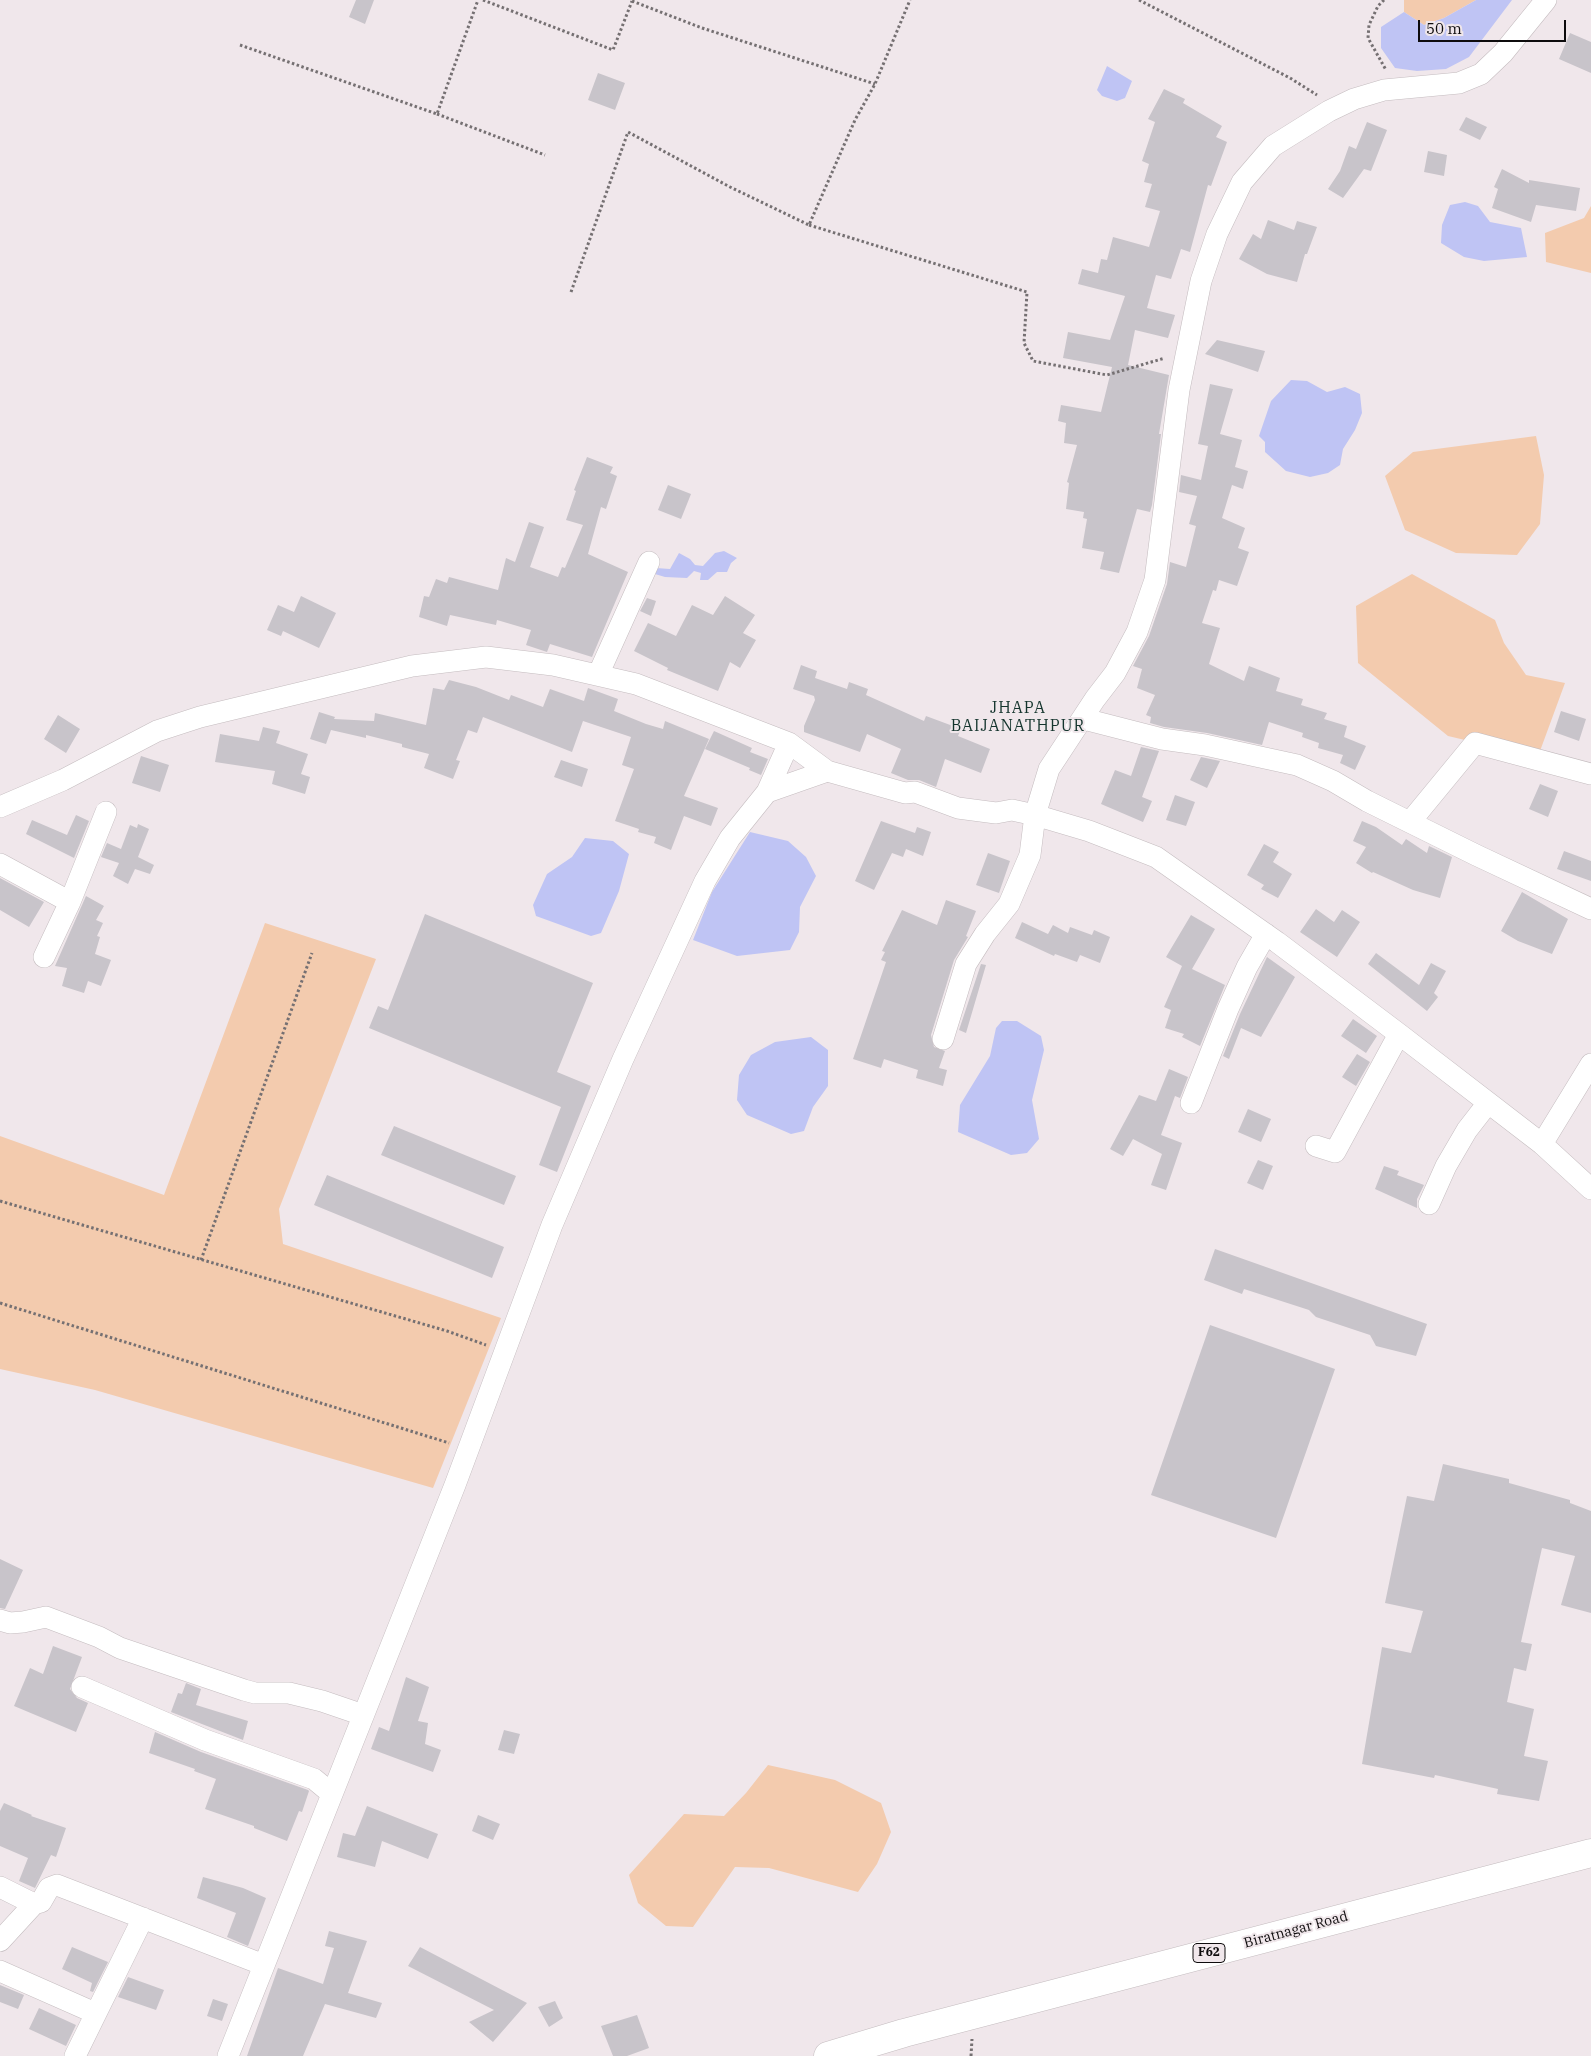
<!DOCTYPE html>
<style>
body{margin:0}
#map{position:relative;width:1591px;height:2056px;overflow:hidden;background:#f0e7eb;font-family:"IBM Plex Serif",serif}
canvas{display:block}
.scale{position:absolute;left:1418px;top:20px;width:148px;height:22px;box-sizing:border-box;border:2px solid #0e0c0d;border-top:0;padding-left:6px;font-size:15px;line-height:18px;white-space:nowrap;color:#0e0c0d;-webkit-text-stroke:4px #f0e7eb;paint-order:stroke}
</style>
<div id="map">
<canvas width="1591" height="2056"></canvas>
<div class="scale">50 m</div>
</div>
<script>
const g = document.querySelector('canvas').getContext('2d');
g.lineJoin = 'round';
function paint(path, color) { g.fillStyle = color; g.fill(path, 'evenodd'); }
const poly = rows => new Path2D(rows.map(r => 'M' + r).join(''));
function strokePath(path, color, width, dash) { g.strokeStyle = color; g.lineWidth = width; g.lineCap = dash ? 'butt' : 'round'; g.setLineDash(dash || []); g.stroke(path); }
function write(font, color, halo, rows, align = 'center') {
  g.font = font + ' "IBM Plex Serif",serif'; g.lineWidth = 4; g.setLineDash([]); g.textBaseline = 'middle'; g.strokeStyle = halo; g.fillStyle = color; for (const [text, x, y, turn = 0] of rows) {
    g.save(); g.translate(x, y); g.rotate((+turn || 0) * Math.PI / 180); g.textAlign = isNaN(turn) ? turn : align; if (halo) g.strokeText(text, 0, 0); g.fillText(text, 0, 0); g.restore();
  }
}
paint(poly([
 [1404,0,1476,0,1444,18,1424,25,1404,12],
 [1591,206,1591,273,1546,262,1545,233,1584,218],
 [1536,436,1544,475,1540,524,1517,555,1456,553,1405,530,1385,476,1413,452],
 [1412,574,1495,620,1504,643,1526,675,1565,683,1540,751,1465,740,1448,736,1358,663,1356,606],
 [265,923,376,959,279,1209,283,1244,501,1318,433,1488,95,1390,0,1369,0,1136,164,1195],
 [768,1765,835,1780,881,1803,891,1832,877,1864,858,1892,769,1868,735,1867,693,1927,666,1926,638,1903,629,1875,684,1814,724,1816,746,1793]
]), '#f3cbae');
paint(poly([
 [1476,0,1512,0,1469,57,1446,69,1417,71,1395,68,1381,48,1381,27,1404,12,1424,25,1444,18],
 [1107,66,1132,81,1125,98,1117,101,1102,96,1097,90],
 [1465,202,1478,206,1490,222,1521,228,1527,257,1484,261,1464,257,1441,243,1442,225,1450,205],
 [1291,380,1307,381,1327,392,1345,387,1360,394,1362,413,1355,430,1343,449,1340,465,1328,473,1310,477,1286,471,1265,452,1265,442,1259,436,1271,401],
 [724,551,737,558,731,563,727,572,717,572,708,580,700,580,701,573,694,571,687,578,665,577,655,574,656,568,670,569,679,553,690,559,695,565,703,566,715,553],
 [750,832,788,841,806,857,816,876,800,907,799,932,790,950,737,956,693,940,712,892],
 [585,838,613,841,629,854,619,891,601,933,591,936,536,916,533,905,547,874,572,857],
 [1002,1021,1017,1021,1041,1036,1044,1050,1032,1100,1039,1139,1027,1153,1011,1155,958,1132,960,1105,990,1056,996,1028],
 [811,1037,828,1050,828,1086,813,1107,804,1131,791,1134,747,1115,737,1100,739,1075,751,1055,775,1042]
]), '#bfc4f4');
paint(poly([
 [356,0,374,0,365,24,349,17],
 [1570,33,1591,42,1591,73,1559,59],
 [598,73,625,83,615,110,588,100],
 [1164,89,1185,99,1183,103,1222,126,1216,137,1227,142,1211,186,1208,185,1190,252,1181,249,1171,279,1156,275,1147,308,1175,315,1168,338,1135,330,1128,365,1169,375,1159,434,1161,434,1152,505,1150,512,1137,509,1119,573,1100,569,1104,552,1082,548,1087,519,1083,518,1084,512,1066,509,1069,483,1067,482,1077,445,1064,443,1066,423,1058,421,1061,405,1101,412,1112,367,1063,358,1068,332,1110,340,1125,296,1078,284,1082,269,1098,273,1101,259,1107,260,1113,237,1149,247,1160,211,1145,207,1152,184,1144,182,1149,164,1142,161,1155,122,1148,119],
 [1466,117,1487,127,1480,140,1459,130],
 [1367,122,1387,130,1371,171,1364,169,1343,198,1328,189,1340,171,1349,146,1356,149],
 [1428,151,1447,155,1444,176,1424,172],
 [1502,169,1529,183,1529,180,1580,188,1576,211,1536,205,1531,222,1492,208,1498,189,1494,187],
 [1268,220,1294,230,1297,221,1317,227,1307,254,1305,254,1297,282,1267,274,1239,259,1253,234,1261,239],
 [1217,340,1265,351,1258,372,1205,354],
 [1210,384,1233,389,1220,434,1242,440,1235,467,1248,471,1243,489,1232,485,1222,518,1245,528,1238,548,1249,552,1237,586,1219,580,1216,591,1213,590,1202,623,1220,628,1209,664,1244,681,1249,666,1280,678,1276,691,1303,699,1301,705,1327,713,1324,719,1347,726,1344,737,1366,746,1355,770,1340,763,1343,755,1318,748,1319,743,1302,737,1303,733,1269,722,1262,745,1207,733,1164,727,1150,723,1151,717,1146,715,1155,695,1137,688,1142,669,1133,666,1149,636,1167,584,1170,562,1186,567,1196,526,1189,524,1197,496,1179,492,1181,475,1201,480,1208,446,1198,444],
 [587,457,613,467,610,473,617,476,606,509,601,507,588,554,628,572,592,657,550,644,547,652,526,645,531,630,497,620,496,625,450,615,447,626,419,617,424,596,429,597,436,579,447,583,449,577,498,590,506,558,515,562,529,522,544,527,530,567,558,577,562,567,565,568,583,525,566,520,576,491,574,490],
 [668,485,691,494,681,519,658,510],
 [301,596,336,613,319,648,283,631,281,636,267,630,278,605,294,612],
 [725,596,755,615,743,633,756,640,740,668,730,662,718,691,667,670,668,668,634,651,648,623,676,636,692,605,713,615],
 [647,598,656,601,651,616,640,611],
 [801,665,817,671,815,678,847,689,849,682,868,689,866,695,924,721,926,716,961,729,958,736,990,749,981,773,945,759,936,787,919,780,908,780,891,773,901,749,867,734,860,752,804,732,804,726,815,700,814,696,793,689],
 [449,680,476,687,509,700,511,695,543,707,550,689,584,701,588,688,618,699,614,711,646,724,663,729,665,721,709,739,684,796,718,808,711,826,684,816,671,850,654,843,656,837,638,832,639,829,615,821,634,769,622,765,631,737,583,721,572,752,483,717,477,733,468,730,456,760,460,761,453,779,424,768,429,754,402,747,402,744,366,735,366,738,331,730,326,744,310,739,319,712,335,717,334,719,374,721,375,713,426,725,433,688,444,690],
 [1561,711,1586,719,1579,741,1554,732],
 [58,715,80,729,66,753,44,739],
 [263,727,280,731,276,743,308,754,301,774,310,777,305,794,272,784,275,771,215,762,220,734,259,741],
 [714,731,752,748,750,752,768,759,761,775,749,770,750,768,705,749],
 [1141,747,1159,751,1142,797,1152,801,1143,822,1101,804,1115,770,1131,776],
 [141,756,169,765,160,792,132,783],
 [1201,757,1220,761,1207,788,1190,780],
 [561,760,588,769,582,787,554,777],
 [1540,784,1558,791,1548,817,1529,809],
 [1175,795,1195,802,1186,826,1166,820],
 [76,815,89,821,74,858,26,834,32,820,67,835],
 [881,821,915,833,917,827,931,832,923,856,906,849,903,857,892,853,874,890,855,881],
 [1362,821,1376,827,1402,845,1406,839,1427,853,1429,846,1452,857,1440,898,1413,890,1373,872,1372,873,1356,863,1366,847,1353,841],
 [138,824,149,829,138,857,154,865,150,874,135,869,128,884,113,876,119,863,101,857,107,843,121,849,130,825,137,828],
 [1264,844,1279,852,1273,862,1292,874,1278,898,1261,889,1264,885,1247,875],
 [1564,851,1591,861,1591,881,1557,869],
 [988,853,1010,861,999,893,976,885],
 [0,878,44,902,29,927,0,910],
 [1522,892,1568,919,1552,954,1518,941,1501,931],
 [86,896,104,906,96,920,103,923,97,936,100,937,95,954,111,960,101,986,88,981,84,993,62,986,67,968,55,966],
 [946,900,976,911,966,936,968,937,954,960,931,1035,934,1047,945,1051,939,1068,947,1070,943,1086,916,1078,918,1070,884,1059,881,1068,853,1059,886,962,881,960,885,952,882,951,902,910,937,925],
 [1316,909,1334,922,1342,910,1360,922,1337,957,1300,932],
 [425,914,593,983,557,1072,591,1086,557,1172,539,1165,561,1107,369,1028,378,1006,388,1010],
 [1191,915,1215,929,1192,969,1225,985,1200,1046,1182,1037,1184,1034,1165,1028,1171,1010,1164,1007,1182,966,1166,957],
 [1022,922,1048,934,1053,925,1068,933,1070,927,1092,935,1094,930,1110,937,1100,963,1080,955,1077,962,1055,954,1054,956,1015,938],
 [1376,953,1419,985,1431,963,1446,971,1434,993,1438,997,1427,1011,1368,964],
 [1267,957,1295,977,1261,1037,1241,1028,1229,1059,1223,1056,1240,1014],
 [981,964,986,965,966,1033,959,1030],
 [1353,1019,1377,1036,1366,1053,1341,1036],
 [1357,1054,1370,1062,1356,1086,1342,1077],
 [1169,1069,1188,1077,1180,1098,1175,1096,1161,1135,1182,1143,1166,1190,1151,1185,1162,1154,1133,1139,1123,1156,1110,1149,1139,1095,1156,1101],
 [1248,1109,1271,1119,1261,1142,1238,1132],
 [394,1126,516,1176,504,1205,381,1155],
 [1258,1160,1273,1166,1263,1190,1247,1183],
 [1384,1166,1399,1171,1397,1175,1424,1185,1417,1199,1417,1208,1375,1189],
 [327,1175,504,1247,492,1278,314,1205],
 [1215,1249,1427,1324,1416,1356,1376,1346,1370,1335,1316,1317,1309,1310,1244,1289,1242,1294,1204,1280],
 [1210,1325,1335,1369,1276,1538,1151,1495],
 [1443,1464,1509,1479,1509,1483,1570,1500,1570,1503,1591,1511,1591,1613,1561,1605,1575,1556,1542,1548,1521,1642,1532,1644,1526,1671,1514,1668,1507,1702,1534,1709,1524,1756,1548,1761,1539,1801,1497,1794,1498,1789,1435,1775,1434,1778,1362,1764,1382,1647,1411,1653,1423,1611,1385,1603,1407,1496,1434,1501],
 [0,1559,23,1570,5,1609,0,1608],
 [53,1646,82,1657,70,1689,77,1698,88,1703,76,1732,14,1706,30,1668,43,1674],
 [406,1677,429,1687,418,1721,428,1723,425,1744,441,1750,433,1772,371,1749,379,1727,389,1731],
 [186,1683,201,1689,196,1705,248,1721,243,1740,171,1712,178,1693,182,1694],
 [504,1730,520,1734,514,1754,498,1750],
 [155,1732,201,1752,308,1790,309,1791,302,1812,299,1811,287,1841,254,1828,254,1826,205,1809,216,1779,194,1771,195,1769,149,1753],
 [4,1803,32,1815,31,1816,66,1828,56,1857,51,1855,35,1888,19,1881,28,1858,0,1846,0,1811],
 [367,1806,438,1834,428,1859,382,1841,375,1867,337,1857,343,1833,355,1836],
 [478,1815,500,1824,493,1840,472,1831],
 [203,1877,243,1888,266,1898,248,1946,227,1937,236,1913,197,1898],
 [329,1931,367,1941,348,1993,382,2003,376,2018,325,2004,303,2056,247,2056,278,1968,323,1984,334,1948,325,1946],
 [72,1947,108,1962,93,1992,90,1991,92,1983,62,1969],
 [420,1947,527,2003,493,2042,469,2022,494,2010,408,1966],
 [128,1977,164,1990,156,2010,118,1997],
 [0,1985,24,1995,18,2009,0,2002],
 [213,1999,228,2004,222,2021,207,2016],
 [555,2001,563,2018,549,2027,538,2007],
 [39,2008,76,2025,66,2046,29,2029],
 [637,2015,649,2048,627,2056,613,2056,601,2026]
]), '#c8c4ca');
const minor = poly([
 [598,675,649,562],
 [1084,719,1162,739,1205,745,1297,765,1333,781,1367,801,1476,855,1591,909],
 [767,792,789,743],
 [0,807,63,780,157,731,200,717,412,666,486,657,553,665,636,684,789,743,827,771,905,793,915,792,958,808,996,813,1012,810,1035,815,1089,831,1156,857,1277,942,1399,1034,1542,1144,1591,1189],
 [1410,822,1475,743,1591,774],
 [0,864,70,902],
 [44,957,70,902,106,812],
 [943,1039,966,964,985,934,1009,904,1030,855,1035,815,1049,769,1095,699,1115,673,1137,632,1155,580,1179,390,1201,281,1217,234,1242,182,1273,146,1329,111,1354,99,1384,90,1459,83,1481,74,1503,53,1546,0],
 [1191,1103,1228,1009,1247,967,1266,934],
 [1542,1144,1591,1064],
 [1316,1146,1335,1152,1399,1034],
 [1429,1204,1446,1166,1467,1130,1488,1103],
 [0,1620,10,1623,23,1622,46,1617,99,1637,120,1648,244,1690,255,1693,289,1693,322,1701,363,1715],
 [82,1687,205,1740,314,1779,332,1794],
 [0,1887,34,1904,41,1902,49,1888,57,1885,264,1965],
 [0,1941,34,1904],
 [0,1971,95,2013],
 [75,2056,143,1918],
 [228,2056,455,1485,552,1225,623,1059,705,881,730,838,767,792,827,771]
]);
const major = poly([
 [828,2056,904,2033,1591,1853]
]);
strokePath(minor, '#c4bcbf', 22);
strokePath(major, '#c4bcbf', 29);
strokePath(poly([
 [483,0,613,50,632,1],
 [1139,0,1290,78,1317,95],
 [1384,0,1378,6,1369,25,1368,38,1386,70],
 [632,1,702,28,875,84],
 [240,45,437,114,478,0],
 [437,114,545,155],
 [809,225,1027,292,1024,343,1033,361,1107,375,1165,358],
 [571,292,628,132,730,187,809,225,855,120,875,84,910,0],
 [0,1201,447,1331,486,1345],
 [201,1260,312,953],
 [0,1303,449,1443],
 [971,2056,972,2039]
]), '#757072', 3, [2.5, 2.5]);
strokePath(minor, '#fff', 21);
strokePath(major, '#fff', 28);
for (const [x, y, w] of [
 [1209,1953,32]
]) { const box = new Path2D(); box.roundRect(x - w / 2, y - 9.5, w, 19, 4); g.fillStyle = '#f0e7eb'; g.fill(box); strokePath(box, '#0e0c0d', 1); }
write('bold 12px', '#0e0c0d', null, [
 ["F62",1209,1953]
]);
write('14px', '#0e0c0d', '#f0e7eb', [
 ["Biratnagar Road",1296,1930,-15]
]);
g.letterSpacing = '1px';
write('16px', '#14342d', '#f0e7eb', [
 ["JHAPA",1018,708],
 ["BAIJANATHPUR",1018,726]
]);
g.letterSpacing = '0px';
</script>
